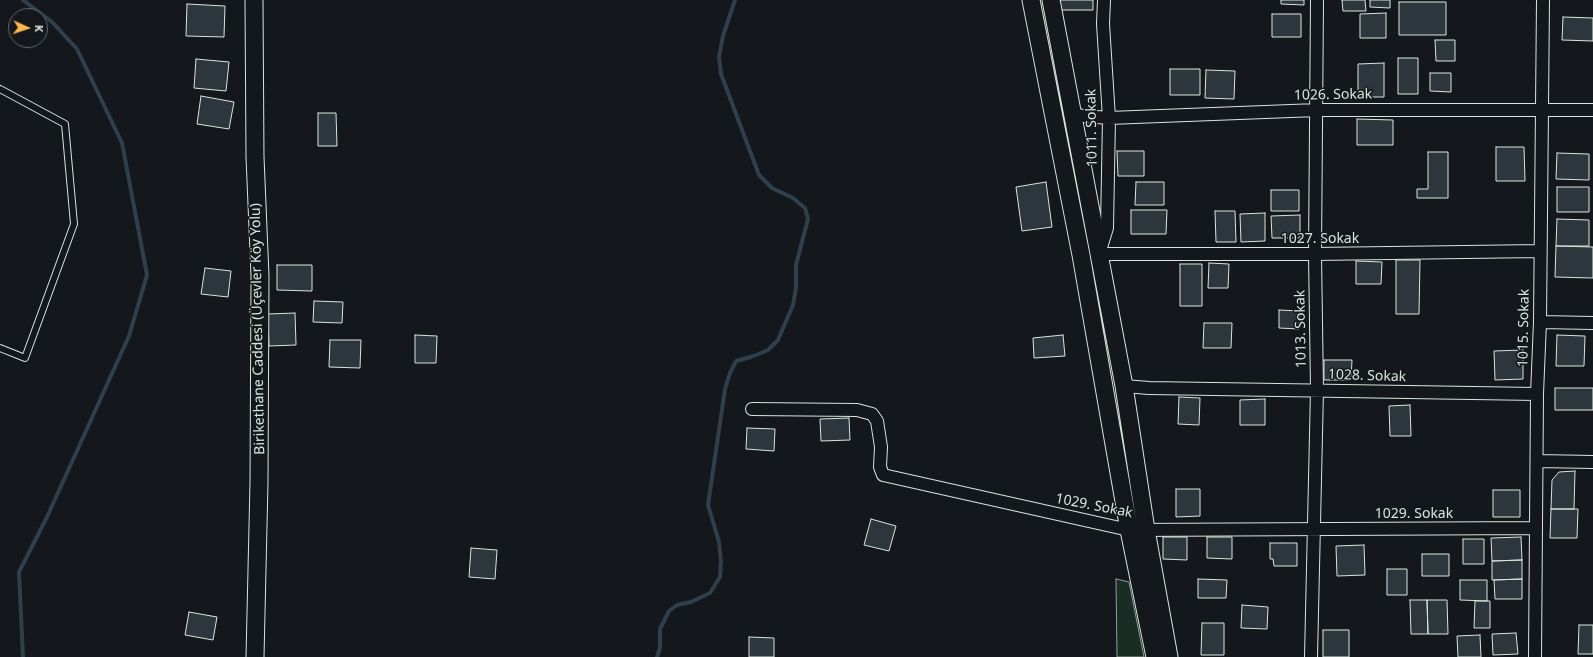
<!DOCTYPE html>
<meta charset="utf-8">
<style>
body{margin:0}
#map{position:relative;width:1593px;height:657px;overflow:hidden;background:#14181c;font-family:"Noto Sans",sans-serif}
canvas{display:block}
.north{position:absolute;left:8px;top:8px;width:40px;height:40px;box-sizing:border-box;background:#14181c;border:1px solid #626a69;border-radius:50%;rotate:93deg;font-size:11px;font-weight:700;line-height:16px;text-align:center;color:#d8e6dc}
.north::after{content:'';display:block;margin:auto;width:14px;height:18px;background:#ffb74d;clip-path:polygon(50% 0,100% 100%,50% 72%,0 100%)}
</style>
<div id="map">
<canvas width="1593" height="657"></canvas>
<div class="north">K</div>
</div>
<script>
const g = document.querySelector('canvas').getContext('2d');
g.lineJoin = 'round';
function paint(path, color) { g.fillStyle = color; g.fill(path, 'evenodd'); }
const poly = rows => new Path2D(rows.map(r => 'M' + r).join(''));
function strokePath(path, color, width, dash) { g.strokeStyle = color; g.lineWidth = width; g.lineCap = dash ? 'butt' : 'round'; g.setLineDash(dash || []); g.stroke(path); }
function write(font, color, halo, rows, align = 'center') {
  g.font = font + ' "Noto Sans",sans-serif'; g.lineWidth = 3; g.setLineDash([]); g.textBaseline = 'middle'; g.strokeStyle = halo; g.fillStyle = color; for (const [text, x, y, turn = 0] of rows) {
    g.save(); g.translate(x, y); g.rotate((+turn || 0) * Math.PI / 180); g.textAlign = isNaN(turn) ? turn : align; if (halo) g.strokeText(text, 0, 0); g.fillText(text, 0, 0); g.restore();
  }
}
const green = poly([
 [1116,579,1129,582,1144,657,1117,657,1116,579]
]);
paint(green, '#1a2d24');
strokePath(green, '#939e99', 1);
strokePath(poly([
 [23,657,19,572,47,517,129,336,147,275,122,143,77,49,52,22,23,0],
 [657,657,660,648,660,629,669,611,677,605,691,602,710,593,720,577,721,562,719,542,708,505,725,389,730,373,736,361,751,357,768,350,778,340,793,305,796,288,796,265,808,219,805,208,793,198,772,188,759,175,721,74,719,57,723,36,735,0]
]), '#2f3f4d', 4);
const building = poly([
 [1060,0,1093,0,1093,10,1060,10,1060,0],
 [1281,0,1304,0,1304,5,1281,4,1281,0],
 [1342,0,1365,0,1366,11,1343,11,1342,0],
 [1370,0,1390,0,1390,8,1370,7,1370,0],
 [1399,2,1446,2,1446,35,1399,35,1399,2],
 [187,4,225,6,224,37,186,36,187,4],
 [1386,13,1386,38,1360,38,1360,14,1386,13],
 [1272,14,1301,14,1301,37,1272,37,1272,14],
 [1563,17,1593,18,1593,41,1562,40,1563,17],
 [1435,40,1455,40,1455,61,1436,61,1435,40],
 [1398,58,1418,58,1418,94,1398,94,1398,58],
 [196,59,229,62,226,91,194,88,196,59],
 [1384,63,1384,97,1358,97,1358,64,1384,63],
 [1170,69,1200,69,1200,95,1170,95,1170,69],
 [1206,70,1235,71,1234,99,1205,98,1206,70],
 [1430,73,1451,73,1451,92,1430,91,1430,73],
 [201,96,234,102,229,129,197,124,201,96],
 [318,113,336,113,337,146,318,146,318,113],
 [1357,119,1393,120,1393,145,1357,145,1357,119],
 [1496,147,1524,147,1525,181,1496,181,1496,147],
 [1117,151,1144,151,1144,176,1118,176,1117,151],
 [1428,152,1448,152,1448,198,1417,198,1417,189,1428,189,1428,152],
 [1557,153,1589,154,1589,180,1556,179,1557,153],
 [1046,182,1052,227,1022,231,1016,187,1046,182],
 [1136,182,1164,182,1164,205,1135,205,1136,182],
 [1557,187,1589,187,1589,212,1557,212,1557,187],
 [1271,190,1299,190,1299,211,1271,211,1271,190],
 [1131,210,1167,210,1166,234,1131,234,1131,210],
 [1215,211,1235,211,1236,242,1216,242,1215,211],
 [1265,213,1265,241,1241,242,1240,214,1265,213],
 [1300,215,1300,238,1272,238,1271,216,1300,215],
 [1557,219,1589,220,1589,246,1556,246,1557,219],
 [1556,246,1593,247,1593,278,1555,277,1556,246],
 [1396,260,1420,260,1419,314,1396,314,1396,260],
 [1356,261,1382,262,1381,284,1356,284,1356,261],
 [1209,263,1229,264,1228,288,1208,288,1209,263],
 [1180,264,1202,264,1202,306,1180,306,1180,264],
 [277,265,312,265,312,291,277,290,277,265],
 [205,268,231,271,228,297,201,294,205,268],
 [314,301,343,302,342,323,313,322,314,301],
 [1279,310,1300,311,1299,329,1279,328,1279,310],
 [295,313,296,345,269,346,268,314,295,313],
 [1204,323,1232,323,1231,348,1203,348,1204,323],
 [415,335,437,336,436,363,415,363,415,335],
 [1063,335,1065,356,1034,358,1033,338,1063,335],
 [1557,335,1585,336,1584,366,1556,366,1557,335],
 [330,340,361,340,360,368,329,367,330,340],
 [1523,350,1523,379,1495,380,1494,351,1523,350],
 [1324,360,1352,360,1351,380,1324,380,1324,360],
 [1555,388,1593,388,1593,410,1555,410,1555,388],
 [1179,397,1200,398,1199,425,1178,424,1179,397],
 [1265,399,1265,425,1240,425,1240,400,1265,399],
 [1410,405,1411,436,1390,436,1389,406,1410,405],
 [849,418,850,440,821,441,820,419,849,418],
 [747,428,775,429,774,451,746,449,747,428],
 [1575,471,1574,509,1551,509,1552,480,1559,472,1575,471],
 [1176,489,1200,489,1200,516,1176,517,1176,489],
 [1493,490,1520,490,1520,517,1493,517,1493,490],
 [1551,509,1578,509,1577,538,1550,538,1551,509],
 [871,519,896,526,889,551,864,545,871,519],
 [1163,537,1187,537,1187,560,1163,559,1163,537],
 [1207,537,1232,537,1232,559,1207,558,1207,537],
 [1521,537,1522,560,1492,561,1491,538,1521,537],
 [1463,539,1484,539,1484,564,1463,564,1463,539],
 [1270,543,1297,543,1297,566,1274,566,1273,559,1270,559,1270,543],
 [1364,545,1365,575,1337,576,1336,546,1364,545],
 [471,548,497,550,495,579,469,577,471,548],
 [1422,554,1449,554,1449,576,1422,576,1422,554],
 [1522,560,1522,579,1492,580,1492,561,1522,560],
 [1387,569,1407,569,1407,595,1387,595,1387,569],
 [1198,579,1227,580,1226,598,1198,598,1198,579],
 [1522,579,1522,599,1495,599,1494,580,1522,579],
 [1460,580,1487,580,1487,601,1460,600,1460,580],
 [1410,600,1427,600,1428,634,1411,634,1410,600],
 [1427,600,1447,600,1448,634,1428,634,1427,600],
 [1475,601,1490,601,1490,628,1474,628,1475,601],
 [1242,605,1268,607,1267,629,1241,628,1242,605],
 [189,612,217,617,213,640,185,635,189,612],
 [1202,623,1224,623,1224,655,1201,655,1202,623],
 [1579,625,1593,625,1593,654,1578,654,1579,625],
 [1323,630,1349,630,1349,657,1323,657,1323,630],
 [1516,633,1518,654,1493,655,1492,634,1516,633],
 [1480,635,1481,657,1458,657,1457,636,1480,635],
 [749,637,774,638,774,657,749,657,749,637]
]);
paint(building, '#2c363c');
strokePath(building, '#d8e6dc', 1);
const lane = poly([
 [0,89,65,124,74,224,25,358,0,348]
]);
const street = poly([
 [1104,0,1103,24,1109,118,1107,228,1099,254,1315,254,1540,251],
 [1073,115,1109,118,1317,110,1593,110],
 [1540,322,1593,323],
 [1124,386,1149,388,1537,394],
 [752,409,857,410,872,414,877,421,881,447,880,467,883,475,1129,530,1536,528],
 [1537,461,1593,462],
 [1311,657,1317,390,1315,254,1317,0],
 [1535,657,1537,394,1540,322,1543,0]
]);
const secondary = poly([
 [254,0,255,157,260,276,259,482,255,657],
 [1031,0,1081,255,1129,530,1155,657],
 [1051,0,1124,386,1146,530,1169,657]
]);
strokePath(lane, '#d8e6dc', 8);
strokePath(street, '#d8e6dc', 14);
strokePath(secondary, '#d8e6dc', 19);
strokePath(lane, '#14181c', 6);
strokePath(street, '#14181c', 12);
strokePath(secondary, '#14181c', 17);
write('14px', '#d8e6dc', '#14181c', [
 ["1026. Sokak",1333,95,-1],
 ["1011. Sokak",1092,128,-91],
 ["1027. Sokak",1320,239],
 ["1015. Sokak",1524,328,-89],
 ["Birikethane Caddesi (Üçevler Köy Yolu)",258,329,-91],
 ["1013. Sokak",1301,329,-91],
 ["1028. Sokak",1367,376,2],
 ["1029. Sokak",1094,506,11],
 ["1029. Sokak",1414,514]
]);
</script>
